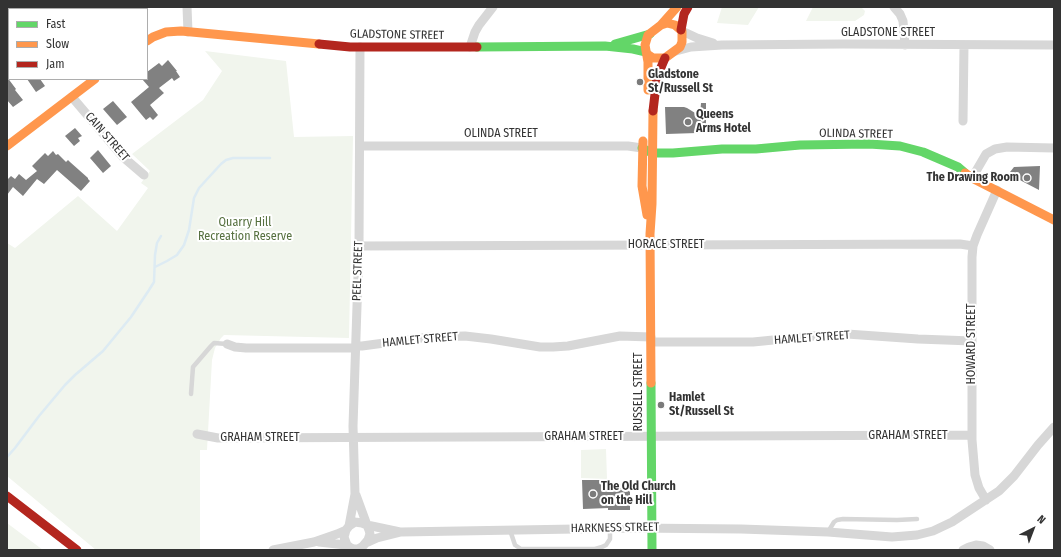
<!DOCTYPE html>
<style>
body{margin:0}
#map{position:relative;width:1061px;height:557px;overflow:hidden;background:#fff;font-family:"Fira Sans Condensed",sans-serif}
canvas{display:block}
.frame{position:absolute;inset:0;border:8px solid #333;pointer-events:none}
.legend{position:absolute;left:8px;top:8px;width:140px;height:72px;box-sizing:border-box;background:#fff;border:1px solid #adadad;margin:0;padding:5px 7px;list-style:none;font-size:12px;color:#333}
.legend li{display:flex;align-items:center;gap:8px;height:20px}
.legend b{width:20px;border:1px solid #adadad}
.north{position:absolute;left:1013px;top:509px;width:40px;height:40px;-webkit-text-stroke:3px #fff;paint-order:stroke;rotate:42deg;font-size:11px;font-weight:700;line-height:16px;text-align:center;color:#333}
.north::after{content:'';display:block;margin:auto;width:14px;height:18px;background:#333;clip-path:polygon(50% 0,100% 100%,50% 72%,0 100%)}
</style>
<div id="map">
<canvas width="1061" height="557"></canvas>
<div class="frame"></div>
<ul class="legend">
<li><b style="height:5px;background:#63d668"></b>Fast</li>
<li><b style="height:5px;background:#ff974d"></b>Slow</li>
<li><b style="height:5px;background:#b3261e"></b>Jam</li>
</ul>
<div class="north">N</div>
</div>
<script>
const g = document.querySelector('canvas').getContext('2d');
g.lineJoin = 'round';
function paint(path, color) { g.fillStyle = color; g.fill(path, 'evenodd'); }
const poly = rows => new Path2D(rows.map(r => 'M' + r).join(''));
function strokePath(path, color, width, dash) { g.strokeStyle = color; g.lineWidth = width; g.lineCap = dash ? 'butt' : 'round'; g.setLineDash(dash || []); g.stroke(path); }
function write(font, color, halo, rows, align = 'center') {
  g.font = font + ' "Fira Sans Condensed",sans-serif'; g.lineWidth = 4; g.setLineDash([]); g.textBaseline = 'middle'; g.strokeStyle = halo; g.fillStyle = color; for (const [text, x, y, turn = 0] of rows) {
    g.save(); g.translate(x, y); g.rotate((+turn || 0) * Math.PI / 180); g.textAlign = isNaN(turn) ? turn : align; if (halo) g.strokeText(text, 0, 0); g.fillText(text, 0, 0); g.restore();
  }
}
paint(poly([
 [722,7,759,7,748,25,717,23],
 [813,7,861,7,865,11,864,15,855,21,806,21],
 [205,51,286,61,294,137,353,136,349,338,224,335,221,338,215,348,212,360,207,450,200,450,200,550,96,550,7,476,7,243,15,248,78,196,117,231,148,188,141,183,150,171,132,154,203,100,222,71],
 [606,449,607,479,581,478,581,450],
 [7,523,43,550,7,550]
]), '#f1f5ed');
strokePath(poly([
 [155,267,167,261,177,255,184,245,189,230,194,198,199,188,221,164,226,160,233,158,270,158],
 [7,457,15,448,39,416,65,385,75,375,103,351,131,317,149,290,154,282,155,255,157,243,161,236]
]), '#ddebf3', 2.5);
paint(poly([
 [168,60,177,71,176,71,180,77,174,81,172,78,159,88,164,93,150,105,158,115,153,120,150,117,146,120,131,102,149,87,142,79,147,79,147,72,159,63,162,66],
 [7,77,16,89,15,90,23,100,13,107,7,100],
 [27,79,40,79,45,86,36,92],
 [113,101,127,117,117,125,103,109],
 [701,103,706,103,706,129,697,129,697,133,666,134,665,107,684,107,687,108,700,116],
 [75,128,82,136,78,138,80,141,74,146,65,136],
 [98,150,111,166,103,173,90,158],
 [53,151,56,155,58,154,66,162,68,160,70,162,88,178,88,179,90,181,81,191,57,170,44,184,37,179,23,196,13,187,7,195,7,180,11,176,15,179,19,174,26,180,37,171,32,166,45,153,48,156],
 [1040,166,1039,190,1014,177,1011,175,1010,172,1014,167],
 [582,480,603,480,603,484,630,485,630,510,608,510,608,508,583,509]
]), '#818181');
strokePath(poly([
 [191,394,193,367,211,346,214,343,227,344],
 [510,530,515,545,521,549,595,549,602,547,606,545,610,539,610,529],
 [828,532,834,522,837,520,843,519,897,520,917,519]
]), '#d7d7d7', 4.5);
strokePath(poly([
 [187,7,188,32],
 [894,7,900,14,903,21,905,45],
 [682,31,697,38,713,43],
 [470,47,475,32,479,25,493,7],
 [676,51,691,47,722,45,843,44,1054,45],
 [72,97,123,157,144,175],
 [963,121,964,45],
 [360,146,628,146,642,148],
 [972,178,986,154,995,149,1007,147,1054,148],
 [359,246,960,244,973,246],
 [651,342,753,342,814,336,847,334,918,339,972,341],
 [227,344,235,347,246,348,356,348],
 [356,346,362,346,429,337,465,336,491,339,540,347,553,347,568,346,620,336,651,337],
 [197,434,218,438,972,435],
 [356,495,367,525],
 [986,500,979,488,975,475,972,440,972,257,973,246,977,235,997,190],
 [355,522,362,523,367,525,369,530,370,534,368,540,363,546,358,549,354,549,351,548,347,545,344,537,346,530,349,526,355,522],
 [367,525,400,532],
 [349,526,355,494,353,426,359,246,360,47],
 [319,542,346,545],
 [366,543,377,538,401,532,634,528,741,529,828,532,892,537,917,535,933,531,952,522,999,491,1014,476,1038,445,1054,427],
 [273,550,314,542,337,534,346,530],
 [963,550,969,547,976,545,983,546,990,550]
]), '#d7d7d7', 9);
strokePath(poly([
 [615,44,650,34],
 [477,47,605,46,633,49,646,52],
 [642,148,652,153,673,153,722,149,756,149,800,145,869,144,900,146,923,152,958,167,965,173],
 [651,383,652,550]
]), '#63d668', 9);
strokePath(poly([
 [661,25,677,7],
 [147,41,153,37,166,32,181,31,319,44],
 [647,54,653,58,665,58,680,47,682,42,682,31,675,25,667,23,661,25,648,35,645,45,648,62,648,90],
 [643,141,642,186,647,215],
 [7,146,95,79],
 [965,173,972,178,1054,220],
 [651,383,650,234,652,204,653,111]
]), '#ff974d', 9);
strokePath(poly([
 [681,30,684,14,688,7],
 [319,44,350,47,477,47],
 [653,111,657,77,665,58],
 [7,496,77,550]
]), '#b3261e', 9);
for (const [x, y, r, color] of [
 [640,82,4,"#7a7a7a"],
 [688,122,4,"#7a7a7a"],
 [1027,178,4,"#7a7a7a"],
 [661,405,4,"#7a7a7a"],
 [593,494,4,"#7a7a7a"]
]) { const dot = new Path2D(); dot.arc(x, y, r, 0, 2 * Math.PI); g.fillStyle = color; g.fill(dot); strokePath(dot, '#fff', 1.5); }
write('12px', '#333', '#fff', [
 ["GLADSTONE STREET",888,33],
 ["GLADSTONE STREET",397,35,1],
 ["OLINDA STREET",501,134],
 ["OLINDA STREET",856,134,1],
 ["CAIN STREET",107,137,49],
 ["HORACE STREET",666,245],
 ["PEEL STREET",358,271,-88],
 ["HAMLET STREET",812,338,-4],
 ["HAMLET STREET",420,340,-5],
 ["HOWARD STREET",972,344,-90],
 ["RUSSELL STREET",639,392,-90],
 ["GRAHAM STREET",908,436],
 ["GRAHAM STREET",584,437],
 ["GRAHAM STREET",260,438],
 ["HARKNESS STREET",615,528,-1]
]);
write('bold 12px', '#333', '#fff', [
 ["Gladstone",648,75],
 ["St/Russell St",648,89],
 ["Queens",696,115],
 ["Arms Hotel",696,129],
 ["The Drawing Room",1019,178,"right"],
 ["Hamlet",669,398],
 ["St/Russell St",669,412],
 ["The Old Church",601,487],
 ["on the Hill",601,501]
], 'left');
write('12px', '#56703f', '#fff', [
 ["Quarry Hill",245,223],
 ["Recreation Reserve",245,237]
]);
</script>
